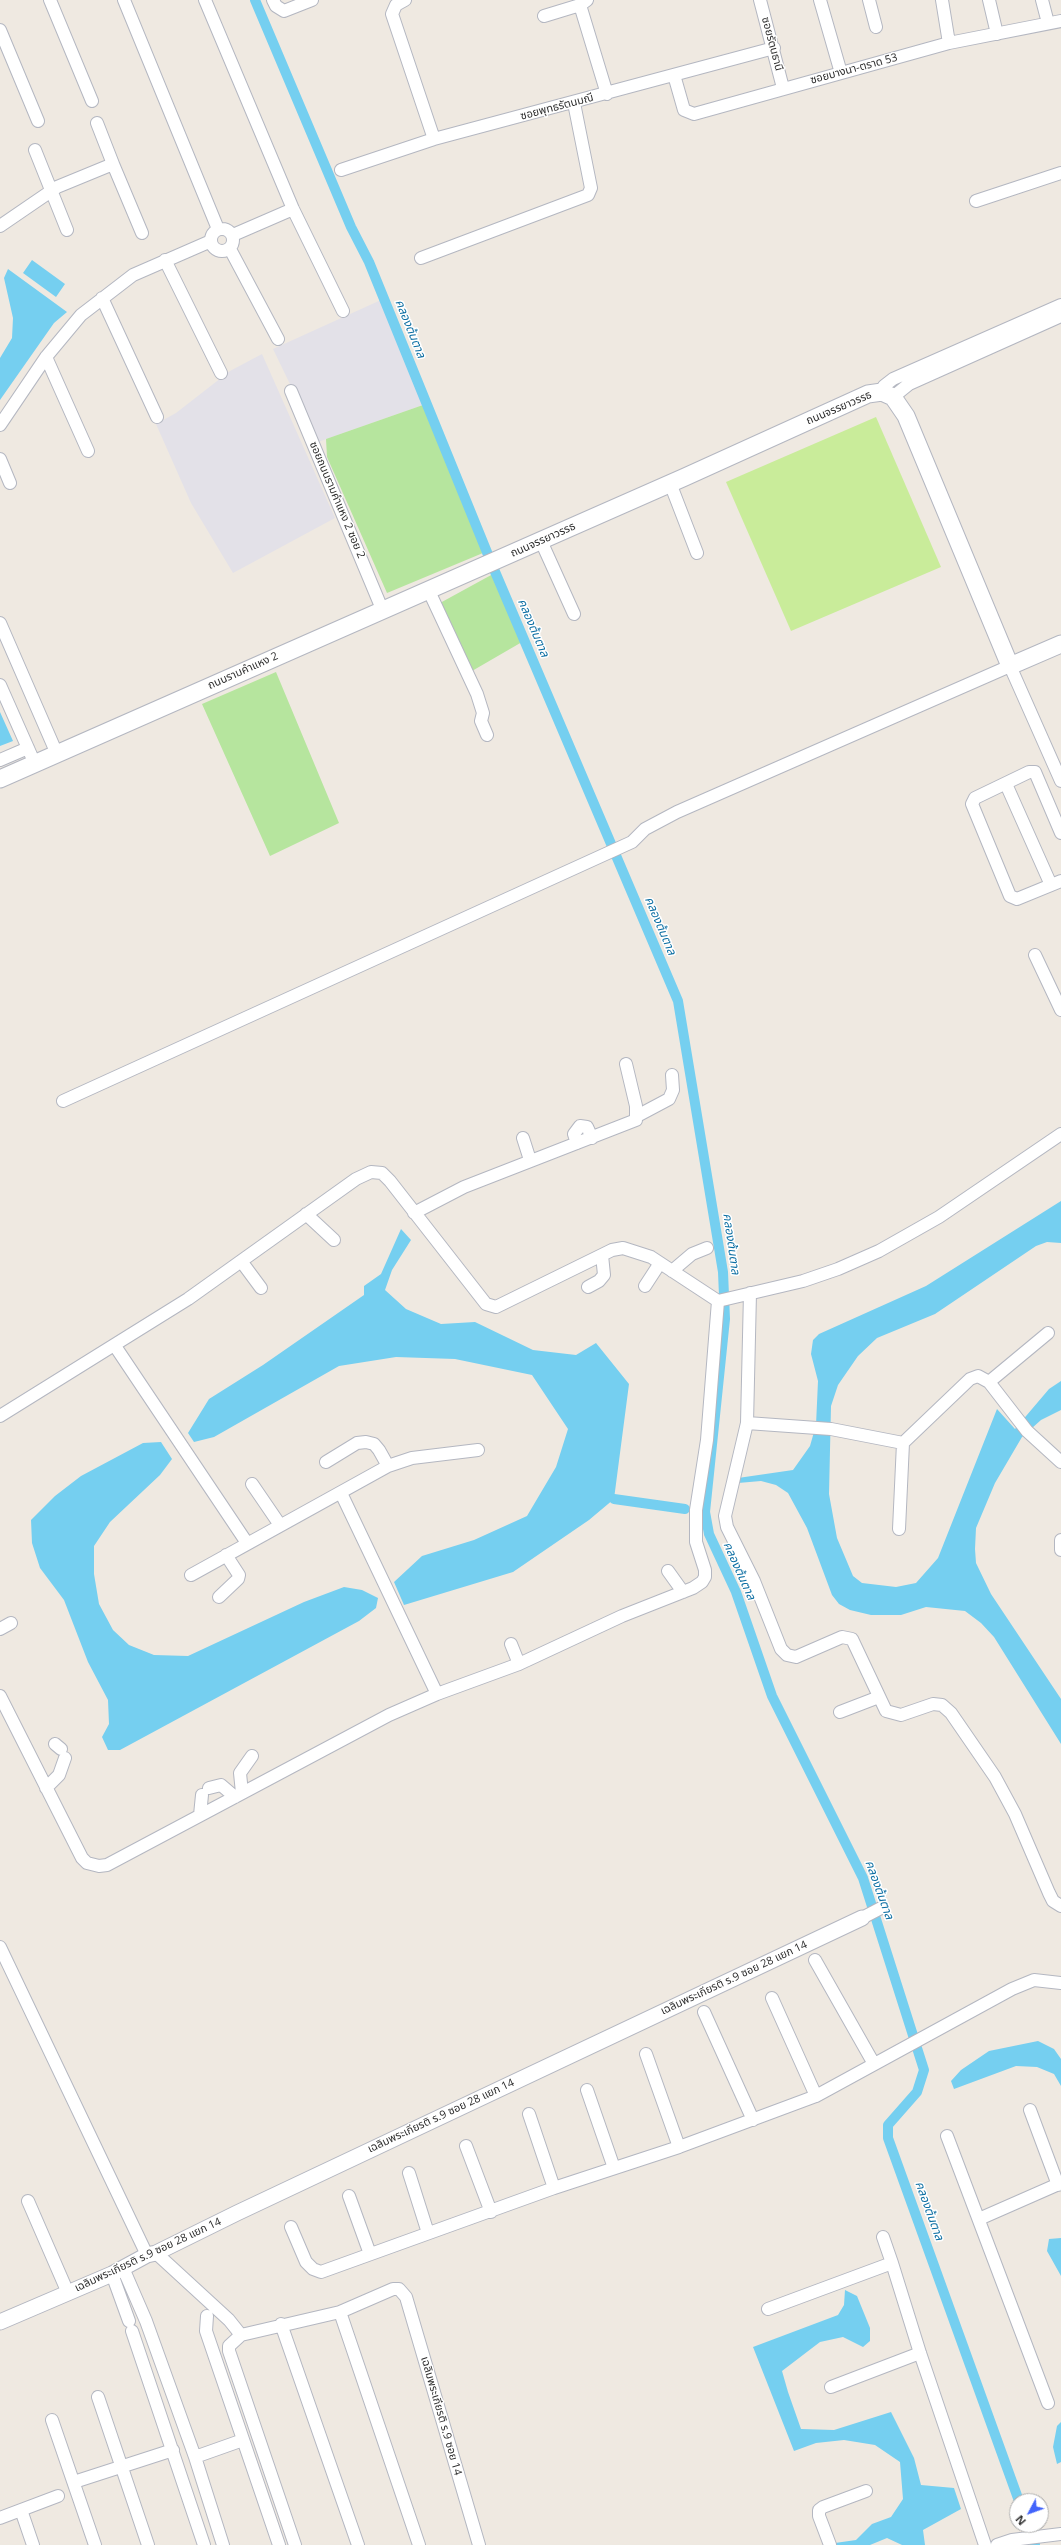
<!DOCTYPE html>
<meta charset="utf-8">
<style>
body{margin:0}
#map{position:relative;width:1061px;height:2545px;overflow:hidden;background:#efe9e1;font-family:"Open Sans",sans-serif}
canvas{display:block}
.north{position:absolute;left:1009px;top:2493px;width:40px;height:40px;box-sizing:border-box;background:#fff;border:1px solid #ababab;border-radius:50%;rotate:229deg;font-size:11px;font-weight:700;line-height:16px;text-align:center;color:#2e2e2e}
.north::after{content:'';display:block;margin:auto;width:14px;height:18px;background:#4264fb;clip-path:polygon(50% 0,100% 100%,50% 72%,0 100%)}
</style>
<div id="map">
<canvas width="1061" height="2545"></canvas>
<div class="north">N</div>
</div>
<script>
const g = document.querySelector('canvas').getContext('2d');
g.lineJoin = 'round';
function paint(path, color) { g.fillStyle = color; g.fill(path, 'evenodd'); }
const poly = rows => new Path2D(rows.map(r => 'M' + r).join(''));
function strokePath(path, color, width, dash) { g.strokeStyle = color; g.lineWidth = width; g.lineCap = dash ? 'butt' : 'round'; g.setLineDash(dash || []); g.stroke(path); }
function write(font, color, halo, rows, align = 'center') {
  g.font = font + ' "Open Sans","Noto Sans Thai",sans-serif'; g.lineWidth = 3; g.setLineDash([]); g.textBaseline = 'middle'; g.strokeStyle = halo; g.fillStyle = color; for (const [text, x, y, turn = 0] of rows) {
    g.save(); g.translate(x, y); g.rotate((+turn || 0) * Math.PI / 180); g.textAlign = isNaN(turn) ? turn : align; if (halo) g.strokeText(text, 0, 0); g.fillText(text, 0, 0); g.restore();
  }
}
paint(poly([
 [381,300,423,405,318,442,273,349],
 [262,354,335,518,233,573,191,503,156,424,176,413,230,371]
]), '#e3e1e8');
paint(poly([
 [423,405,483,553,387,593,327,457,326,439],
 [493,574,522,642,472,671,440,603],
 [276,672,339,823,270,856,202,704]
]), '#b6e59e');
paint(poly([
 [876,417,941,567,791,631,726,482]
]), '#c9ec9a');
paint(poly([
 [32,260,65,284,56,297,23,273],
 [8,269,67,312,54,323,0,400,0,358,12,338,13,318,4,278],
 [0,712,13,741,0,746],
 [1061,1201,1061,1243,1047,1242,1036,1246,935,1314,877,1338,858,1356,838,1385,831,1406,829,1494,837,1538,853,1576,862,1583,896,1587,916,1583,938,1558,997,1409,1015,1429,1049,1389,1061,1381,1061,1410,1041,1420,1022,1437,995,1483,976,1528,975,1549,976,1563,991,1594,1061,1699,1061,1744,994,1637,981,1623,965,1611,926,1607,901,1615,871,1615,850,1610,839,1604,832,1595,807,1528,788,1493,776,1485,761,1481,738,1483,738,1478,793,1470,810,1446,816,1425,818,1381,811,1354,813,1340,819,1334,926,1286],
 [401,1229,411,1240,392,1270,385,1290,406,1309,441,1324,475,1322,533,1350,576,1355,596,1343,629,1384,614,1499,589,1520,513,1572,404,1605,394,1582,422,1556,474,1540,527,1516,556,1467,568,1429,532,1375,455,1359,396,1357,339,1366,214,1437,194,1442,188,1433,209,1399,263,1365,364,1295,364,1286,381,1274],
 [161,1442,172,1459,160,1475,110,1522,94,1546,94,1574,99,1604,113,1630,129,1645,154,1655,188,1656,304,1602,344,1587,362,1590,378,1598,376,1608,359,1621,120,1750,108,1750,102,1737,109,1724,108,1700,88,1662,64,1600,40,1568,32,1543,31,1520,55,1496,81,1476,143,1443],
 [1038,2041,1054,2049,1061,2059,1061,2086,1054,2074,1037,2067,1016,2066,954,2089,951,2081,961,2070,989,2051],
 [1061,2238,1061,2276,1047,2251,1049,2239],
 [845,2290,857,2296,870,2328,870,2341,863,2347,843,2337,820,2342,782,2371,788,2392,801,2429,834,2430,891,2412,914,2458,921,2485,954,2488,961,2509,923,2530,925,2545,902,2545,887,2538,870,2545,835,2545,835,2543,856,2540,872,2524,891,2517,903,2499,900,2462,875,2445,844,2440,816,2443,794,2451,753,2347,838,2315,844,2305],
 [1061,2422,1061,2462,1057,2464,1053,2447,1057,2426]
]), '#75cff0');
strokePath(poly([
 [255,0,351,227,369,262,493,567,678,1001,723,1272,725,1319,705,1512,709,1534,736,1592,772,1696,863,1878,924,2070,917,2092,888,2125,888,2138,1019,2501],
 [614,1499,685,1509],
 [1028,2525,1035,2545]
]), '#75cff0', 10);
const minor = poly([
 [50,0,92,101],
 [124,0,218,229],
 [205,0,293,209,343,311],
 [273,0,276,6,284,11,312,0],
 [405,0,396,5,392,14,434,139],
 [760,0,783,88],
 [820,0,841,73],
 [869,0,876,27],
 [942,0,949,43],
 [989,0,997,34],
 [1042,0,1048,23],
 [580,5,607,94],
 [544,16,580,5,587,0],
 [0,30,38,121],
 [674,75,684,110,694,114,949,43,1061,21],
 [97,123,113,164],
 [35,150,67,230],
 [341,170,434,139,774,48],
 [976,201,1061,173],
 [0,226,57,187,113,164,142,233],
 '211 240a11 11 0 1 1 22 0a11 11 0 1 1-22 0Z',
 [233,235,293,209],
 [230,249,278,339],
 [421,258,588,195,591,188,574,103],
 [165,260,221,373],
 [102,298,157,417],
 [46,357,88,451],
 [291,391,382,609],
 [882,392,884,386,893,379,1061,305],
 [893,397,909,384,1061,316],
 [0,425,46,357,81,315,133,275,211,241],
 [0,459,10,483],
 [670,483,697,553],
 [541,541,574,614],
 [428,589,477,694,483,713,481,721,487,735],
 [0,623,57,754],
 [0,685,35,764],
 [0,760,28,748],
 [1006,784,1051,885],
 [1061,833,1035,772,1029,772,975,798,972,804,1010,896,1017,899,1061,881],
 [1035,955,1061,1010],
 [63,1101,632,842,645,829,677,812,1010,666,1061,781],
 [637,1116,669,1099,673,1090,672,1075],
 [523,1138,530,1160],
 [577,1143,574,1134,580,1126,587,1127,592,1138],
 [414,1213,464,1187,636,1120,636,1106,626,1064],
 [306,1214,334,1240],
 [241,1261,261,1288],
 [672,1271,692,1254,707,1248],
 [645,1286,660,1263],
 [588,1287,599,1281,604,1275,602,1255],
 [750,1293,747,1423,725,1516,727,1527,754,1581,781,1649,787,1655,796,1657,842,1637,852,1639,886,1711,901,1715,933,1704,942,1705,951,1713,995,1777,1015,1814,1049,1893,1053,1901,1061,1906],
 [115,1346,247,1543],
 [989,1382,1027,1431,1061,1462],
 [0,1416,188,1299,356,1179,371,1172,382,1173,390,1181,486,1304,496,1307,612,1250,623,1248,651,1257,718,1301,803,1281,838,1269,879,1251,939,1217,1061,1134],
 [747,1423,831,1429,903,1443],
 [326,1462,357,1443,366,1442,374,1444,379,1450,388,1466],
 [252,1484,280,1525],
 [341,1493,437,1694],
 [899,1529,903,1443,970,1379,978,1376,989,1382,1048,1333],
 [1061,1540,1061,1550],
 [668,1571,683,1592],
 [191,1575,388,1466,412,1458,478,1450],
 [219,1597,238,1579,239,1575,226,1555],
 [0,1629,11,1623],
 [511,1644,519,1664],
 [0,1696,82,1858,87,1863,99,1866,107,1865,389,1715,437,1694,519,1664,622,1616,693,1588,702,1582,705,1577,705,1570,696,1542,696,1510,707,1440,718,1301],
 [840,1712,879,1697],
 [55,1744,61,1749],
 [46,1788,59,1775,65,1758],
 [209,1788,221,1785,235,1797],
 [242,1793,240,1773,252,1756],
 [200,1815,202,1795],
 [862,1918,881,1908],
 [0,1947,147,2255],
 [815,1960,874,2064],
 [772,1998,816,2096],
 [704,2012,753,2120],
 [646,2054,679,2147],
 [587,2090,614,2168],
 [1030,2110,1058,2185],
 [529,2114,554,2188],
 [947,2136,1048,2403],
 [466,2146,491,2212],
 [409,2173,428,2233],
 [349,2196,370,2254],
 [28,2201,68,2293],
 [979,2219,1061,2183],
 [291,2227,306,2262,313,2269,321,2272,554,2188,679,2147,816,2096,1012,1989,1034,1980,1061,1983],
 [883,2237,892,2263],
 [156,2253,229,2320,241,2335],
 [123,2268,146,2321,195,2457,223,2545],
 [112,2274,129,2321],
 [768,2309,892,2263,920,2353,985,2545],
 [340,2312,419,2545],
 [207,2316,206,2331,279,2545],
 [281,2324,358,2545],
 [132,2331,204,2545],
 [831,2387,920,2353],
 [98,2397,148,2545],
 [52,2420,95,2545],
 [195,2457,243,2440],
 [74,2482,173,2450],
 [21,2510,33,2545],
 [0,2518,58,2496],
 [295,2545,229,2351,229,2346,241,2335,340,2312,393,2289,399,2289,406,2297,479,2545],
 [830,2545,819,2516,819,2510,823,2507,866,2491],
 [997,2545,1012,2540,1061,2534]
]);
const tertiary = poly([
 [0,2322,112,2274,147,2255,156,2253,237,2213,862,1918]
]);
const secondary = poly([
 [0,779,685,477,868,394,882,392,893,397,906,416,1010,666,1061,644]
]);
strokePath(minor, '#b4b7c1', 14);
strokePath(tertiary, '#b4b7c1', 17);
strokePath(secondary, '#b4b7c1', 19);
strokePath(minor, '#fff', 12);
strokePath(tertiary, '#fff', 15);
strokePath(secondary, '#fff', 17);
write('11px', '#2e2e2e', '#fff', [
 ["ซอยรัตนธานี",772,44,75],
 ["ซอยบางนา-ตราด 53",854,69,-15],
 ["ซอยพุทธรัตนมณี",557,107,-15],
 ["ถนนจรรยาวรรธ",839,408,-23],
 ["ซอยถนนรามคำแหง 2 ซอย 2",337,500,67],
 ["ถนนจรรยาวรรธ",543,540,-24],
 ["ถนนรามคำแหง 2",243,671,-24],
 ["เฉลิมพระเกียรติ ร.9 ซอย 28 แยก 14",734,1978,-25],
 ["เฉลิมพระเกียรติ ร.9 ซอย 28 แยก 14",441,2116,-25],
 ["เฉลิมพระเกียรติ ร.9 ซอย 28 แยก 14",148,2255,-25],
 ["เฉลิมพระเกียรติ ร.9 ซอย 14",441,2416,74]
]);
write('italic 12px', '#0d6fa3', '#fff', [
 ["คลองต้นตาล",410,329,68],
 ["คลองต้นตาล",533,628,67],
 ["คลองต้นตาล",660,926,67],
 ["คลองต้นตาล",731,1244,82],
 ["คลองต้นตาล",739,1571,66],
 ["คลองต้นตาล",879,1890,70],
 ["คลองต้นตาล",929,2211,70]
]);
</script>
